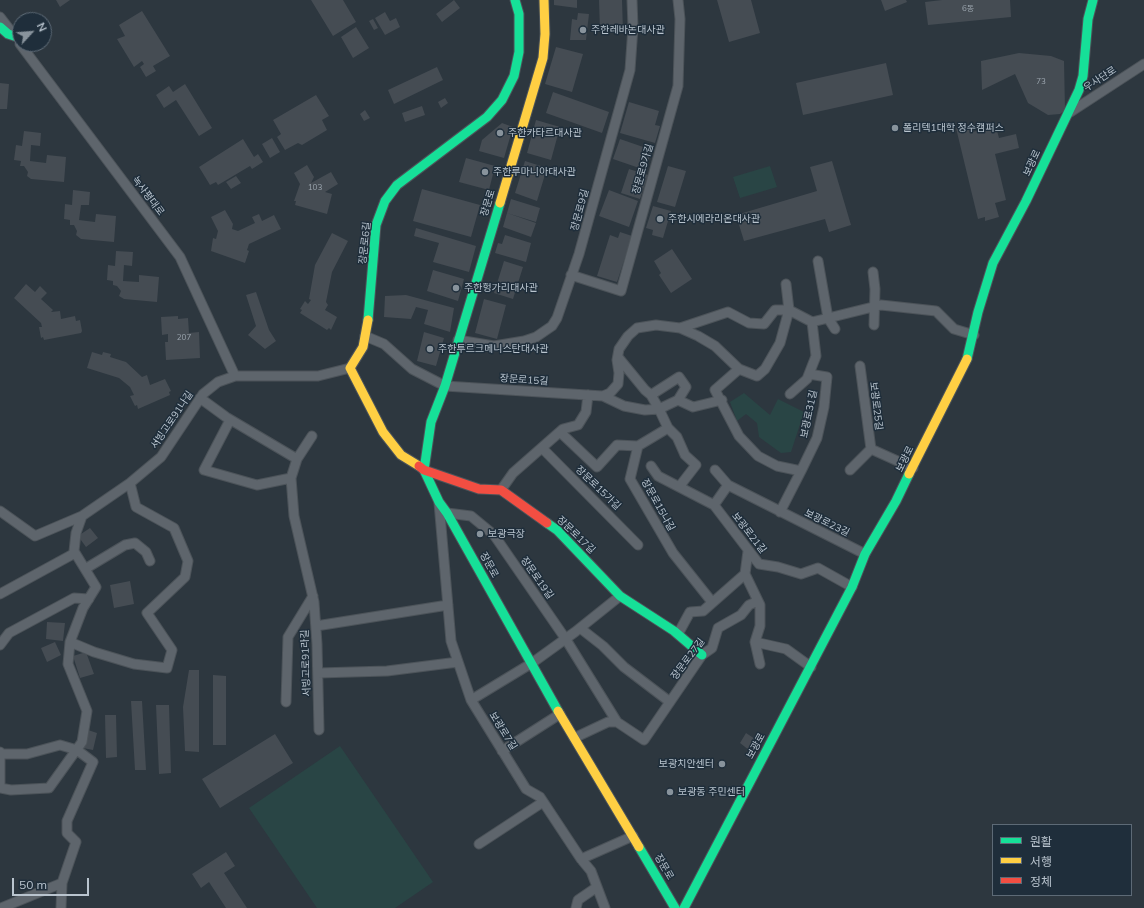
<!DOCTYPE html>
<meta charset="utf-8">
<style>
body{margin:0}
#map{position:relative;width:1144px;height:908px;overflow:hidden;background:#2d373f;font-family:Mulish,"Noto Sans KR",sans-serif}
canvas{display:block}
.legend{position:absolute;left:992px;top:824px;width:140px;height:72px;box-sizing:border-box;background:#1f2e3b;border:1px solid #5d6a76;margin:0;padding:5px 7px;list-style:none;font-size:12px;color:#b9c4ce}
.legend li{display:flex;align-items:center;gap:8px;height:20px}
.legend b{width:20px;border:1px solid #5d6a76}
.north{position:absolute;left:12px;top:12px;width:40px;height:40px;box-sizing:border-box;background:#1f2e3b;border:1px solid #5d6a76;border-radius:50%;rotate:64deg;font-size:11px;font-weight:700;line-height:16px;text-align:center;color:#b9c4ce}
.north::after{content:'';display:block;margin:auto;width:14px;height:18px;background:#88939c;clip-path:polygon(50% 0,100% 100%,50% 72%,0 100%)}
.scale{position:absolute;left:12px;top:878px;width:77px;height:18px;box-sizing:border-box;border:2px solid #b9c4ce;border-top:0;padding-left:5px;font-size:12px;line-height:14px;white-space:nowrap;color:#b9c4ce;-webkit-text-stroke:3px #1f2e3b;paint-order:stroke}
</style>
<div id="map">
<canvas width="1144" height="908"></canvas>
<ul class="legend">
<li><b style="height:5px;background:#16e098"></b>원활</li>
<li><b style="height:5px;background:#ffcf43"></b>서행</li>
<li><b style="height:5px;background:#f24e42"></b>정체</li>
</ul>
<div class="north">N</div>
<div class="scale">50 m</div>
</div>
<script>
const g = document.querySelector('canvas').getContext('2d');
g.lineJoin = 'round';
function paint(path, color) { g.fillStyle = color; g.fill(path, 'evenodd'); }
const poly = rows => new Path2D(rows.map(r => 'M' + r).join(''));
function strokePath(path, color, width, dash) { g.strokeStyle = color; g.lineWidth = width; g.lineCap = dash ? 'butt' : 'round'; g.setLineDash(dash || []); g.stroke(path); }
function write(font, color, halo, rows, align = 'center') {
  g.font = font + ' Mulish,"Noto Sans KR",sans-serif'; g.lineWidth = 3; g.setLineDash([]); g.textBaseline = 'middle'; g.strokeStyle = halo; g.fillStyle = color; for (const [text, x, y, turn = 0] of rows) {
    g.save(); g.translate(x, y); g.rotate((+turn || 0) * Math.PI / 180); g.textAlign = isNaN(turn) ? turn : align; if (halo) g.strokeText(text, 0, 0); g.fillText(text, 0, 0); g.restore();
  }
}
paint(poly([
 [770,166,777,187,740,198,733,177],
 [744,393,770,415,778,399,804,412,791,452,781,453,759,437,757,423,746,414,737,421,730,402],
 [340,746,433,882,395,908,317,908,249,808]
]), '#294545');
paint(poly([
 [56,0,70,0,60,7],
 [311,0,343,0,356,22,333,36],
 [454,0,460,8,442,22,436,14],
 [554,0,577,0,577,8,554,5],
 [599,0,622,0,623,32,600,31],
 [717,0,751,0,760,33,729,42],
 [881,0,906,0,907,2,885,11],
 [942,0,1010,0,1011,17,928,25,925,2],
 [142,11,170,56,153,66,156,71,146,77,140,67,144,64,142,61,134,67,117,39,125,36,119,25],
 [385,12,390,21,396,18,400,27,385,35,375,18],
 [578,13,589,14,586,40,570,40,572,19,577,20],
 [373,19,378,28,374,30,369,21],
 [356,27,369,48,353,58,341,37],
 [556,47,583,54,572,92,545,84],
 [1019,53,1051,56,1064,61,1065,110,1060,114,1048,115,1028,103,1015,74,982,90,981,61],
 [886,63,893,95,803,115,796,83],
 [437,67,443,80,394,104,388,90],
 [0,83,9,84,7,109,0,109],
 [185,84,212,128,199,136,176,100,164,108,156,95,169,86,173,92],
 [553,92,609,112,602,133,546,113],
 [316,95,329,116,322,120,327,130,302,145,298,143,285,150,277,137,281,134,273,120],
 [445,98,448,103,441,108,438,102],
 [629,102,659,111,655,125,660,126,655,143,620,133],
 [422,106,425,115,405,122,402,113],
 [365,110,370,118,364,121,360,114],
 [536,120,560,127,551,160,527,153],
 [502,123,513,127,504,158,479,151,482,140],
 [970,125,972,132,996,127,999,138,1016,134,1019,148,995,154,1006,200,995,203,999,217,985,221,985,217,978,219,956,128],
 [24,131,41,133,40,146,31,145,30,161,46,163,47,155,66,157,64,182,31,179,27,176,28,172,24,166,20,166,21,161,14,160,16,145,22,146],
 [272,138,280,152,270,158,262,144],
 [243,139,254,157,258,154,263,162,252,169,250,166,218,185,216,182,210,185,199,167],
 [620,139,652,150,645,170,613,159],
 [466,158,495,166,489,190,459,182],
 [525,161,547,168,537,201,515,193],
 [832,161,851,225,829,232,825,219,744,241,736,215,817,191,810,167],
 [307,165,314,177,311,183,331,172,338,184,325,192,332,194,327,214,295,205,296,201,294,201,300,184,294,173],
 [668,166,686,171,675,207,657,202],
 [629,169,648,175,640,199,621,193],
 [236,176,241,183,231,189,226,182],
 [422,189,480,205,471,237,413,221],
 [73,190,90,192,89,205,81,205,79,220,95,222,96,214,116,216,114,242,81,239,76,235,77,231,74,225,70,225,70,220,64,219,65,204,72,205],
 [609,190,638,201,629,227,599,216],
 [511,199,540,208,536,222,507,213],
 [653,206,671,211,663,238,652,235,653,230,646,228],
 [225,210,233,224,232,229,238,231,255,223,252,217,259,214,262,221,274,215,281,229,249,244,247,250,249,251,245,263,211,251,213,238,216,239,218,231,211,217],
 [507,213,536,223,531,237,503,227],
 [416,228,476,246,469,272,433,262,439,243,414,236],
 [620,232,632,236,617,282,597,276,610,235,618,238],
 [332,233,348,241,332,272,326,302,328,305,325,310,337,317,331,330,329,328,327,330,300,313,302,310,300,309,305,301,308,304,311,300,309,299,315,265],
 [505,235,531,243,526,262,495,253,498,243,502,244],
 [672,249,692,279,671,293,659,275,661,273,654,261],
 [116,251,133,252,132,266,124,265,123,281,139,282,139,275,159,277,157,302,124,299,119,296,121,291,117,286,113,285,113,281,107,280,108,265,115,266],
 [504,261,523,267,513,299,494,293],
 [433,270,464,279,458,301,427,291],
 [26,284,35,292,40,286,47,293,41,299,53,310,51,312,60,311,61,319,75,316,76,321,80,320,82,331,81,333,44,340,43,337,41,338,39,327,42,327,41,323,14,298],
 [256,292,269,330,276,341,265,349,248,335,256,326,246,295],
 [406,295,454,308,450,332,424,324,428,310,416,307,411,319,384,317,385,296],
 [484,299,506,305,497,339,475,333],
 [178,316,178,319,188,318,189,333,199,332,200,358,166,360,165,342,168,342,168,334,162,335,161,317],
 [424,332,444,338,436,366,417,361],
 [92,352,102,355,103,352,111,354,110,357,126,362,142,377,147,375,150,385,165,379,171,391,169,392,170,395,138,409,137,405,135,406,130,396,134,395,130,387,119,378,87,368],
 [90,528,98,538,86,547,78,536],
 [130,581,134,604,114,608,110,585],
 [47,622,65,623,63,641,46,639],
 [55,642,61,655,47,662,41,648],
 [86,652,94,674,80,678,73,656],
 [189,670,199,670,199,752,185,751,183,707],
 [213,675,226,676,226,745,213,745],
 [131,701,142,701,146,770,135,770],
 [156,705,169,705,171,773,159,774],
 [105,715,116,715,117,757,106,758],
 [88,730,97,733,93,750,83,748],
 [746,733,761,743,754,754,740,743],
 [275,734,293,763,220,808,202,779],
 [226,852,235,866,224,873,247,908,226,908,209,882,201,888,192,874]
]), '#454c53');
const street = poly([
 [0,17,10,30],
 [20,44,180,257,235,376],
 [1069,113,1144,64],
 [818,261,828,318,835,329],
 [873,272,875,289,874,325],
 [571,275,621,291,678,86,680,19,678,0],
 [680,328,728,312,749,323,764,324,775,310,789,310,812,322,881,305,936,311,954,329,974,335],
 [365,336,384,344,412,369,445,386,603,396,624,406,645,410,659,409,668,428,638,446,630,479,673,553,712,602],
 [458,340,494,346,524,341,536,337,552,326,557,318,579,254,630,70,633,27,632,0],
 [618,357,645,390,651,395,659,409,678,400,686,387,679,377,651,395],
 [860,366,871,449,913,468],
 [739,369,715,390,739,436,758,456,777,466,801,471,780,512],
 [790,394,807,379,816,356,812,322],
 [603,396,610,393,618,384,619,373,617,360,619,349,628,336,637,328,656,325,680,328,698,336,715,346,739,369,757,376,765,369,780,343,789,310,786,284],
 [200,398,226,417,297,459,291,478,294,516,314,602,317,644,319,730],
 [678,400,693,407,722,400],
 [230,420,204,470,257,485,291,478],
 [668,428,677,437,685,455,696,465,679,487],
 [560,432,597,467,617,445,638,446],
 [542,448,638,545],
 [297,459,312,436],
 [651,466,658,476,714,505,759,564,778,567,801,574,818,568,852,587],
 [715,470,728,485,865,554],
 [850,470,871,449],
 [801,471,817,438,824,407,827,377,809,374],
 [501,490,513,473,563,429,578,425,586,412,588,395],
 [439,503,451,641,471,700,526,789,540,797,581,859,591,871,605,908],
 [714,505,728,485],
 [0,511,35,536,82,516,130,483,161,457,203,394,218,382,235,376,318,376,350,368],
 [447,513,471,516,494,535,565,638,617,722],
 [748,551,745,574,760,605,760,626,755,642,760,664],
 [85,569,125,545,135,543,146,552,150,561],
 [0,594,75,553],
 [316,626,448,605],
 [580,628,603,646,624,667,670,702],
 [678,634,690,612,703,611,745,574],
 [70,642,94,652,134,664,167,668,172,650,147,613,185,577,188,561,174,528,136,507,130,483],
 [755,642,786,649,811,667],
 [0,645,9,633,74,598,89,599],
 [318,673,387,671,458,662],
 [471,700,532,663,575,632,620,596],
 [286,702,288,637,313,596],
 [574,738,608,722,617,722,644,740,702,655,712,648,718,628,741,615,749,605,758,601],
 [502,751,560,714],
 [0,752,0,785],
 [1,754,27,754,60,745,77,750,93,762,67,821,67,833,76,842,62,883,61,908],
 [0,788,11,790,49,788,82,742,87,711,68,664,70,642,83,608,96,587,74,551,76,533,82,516],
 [479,844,543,802],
 [581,859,633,836],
 [1,908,62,883],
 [576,908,578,900,597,887]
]);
const fast = poly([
 [0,27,8,34,14,36],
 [500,203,445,386,431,422,424,470,439,502,447,513,558,711],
 [368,320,376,225,385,201,397,185,487,117,502,100,514,76,519,52,519,14,515,0],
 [967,359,978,312,993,263,1026,201,1079,90,1083,76,1088,19,1093,0],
 [547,523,557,530,620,596,674,631,702,655],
 [639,847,675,908],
 [684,908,852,587,865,554,896,501,909,474]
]);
const slow = poly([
 [500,203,543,58,545,34,544,0],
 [368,320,363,347,350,368,383,432,401,455,419,466],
 [909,474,967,359],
 [558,711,639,847]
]);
const jam = poly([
 [419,466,424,470,479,489,501,490,547,523]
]);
strokePath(street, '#4c5359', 11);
strokePath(fast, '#4c5359', 11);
strokePath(slow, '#4c5359', 11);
strokePath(jam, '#4c5359', 11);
strokePath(street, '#5e656c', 9);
strokePath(fast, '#16e098', 9);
strokePath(slow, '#ffcf43', 9);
strokePath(jam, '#f24e42', 9);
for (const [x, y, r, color] of [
 [583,30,4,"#88939c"],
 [895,128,4,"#88939c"],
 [500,133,4,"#88939c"],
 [485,172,4,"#88939c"],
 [660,219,4,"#88939c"],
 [456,288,4,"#88939c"],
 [430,349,4,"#88939c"],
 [480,534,4,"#88939c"],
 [722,764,4,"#88939c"],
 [670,792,4,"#88939c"]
]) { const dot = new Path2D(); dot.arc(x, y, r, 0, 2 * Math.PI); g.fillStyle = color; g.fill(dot); strokePath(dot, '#1f2e3b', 1.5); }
write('8px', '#9ca6af', null, [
 ["6동",968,9],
 ["73",1041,82],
 ["103",315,188],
 ["207",184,338]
]);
write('10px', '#b9c4ce', '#1f2e3b', [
 ["주한레바논대사관",591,30],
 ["폴리텍1대학 정수캠퍼스",903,128],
 ["주한카타르대사관",508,133],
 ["주한루마니아대사관",493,172],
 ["주한시에라리온대사관",668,219],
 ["주한헝가리대사관",464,288],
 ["주한투르크메니스탄대사관",438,349],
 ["보광극장",488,534],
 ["보광치안센터",714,764,"right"],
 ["보광동 주민센터",678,792]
], 'left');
write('10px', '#b9c4ce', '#1f2e3b', [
 ["우사단로",1100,79,-33],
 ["보광로",1032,163,-65],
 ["장문로9가길",643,169,-74],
 ["녹사평대로",148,196,53],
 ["장문로",488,203,-73],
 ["장문로9길",580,210,-75],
 ["장문로6길",365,243,-84],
 ["장문로15길",524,380,4],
 ["보광로25길",876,406,83],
 ["보광로31길",809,414,-78],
 ["서빙고로91나길",172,420,-56],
 ["보광로",905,459,-64],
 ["장문로15가길",598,488,44],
 ["장문로15나길",658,505,61],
 ["보광로23길",827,523,26],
 ["보광로21길",749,533,52],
 ["장문로17길",576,535,44],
 ["장문로",489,565,61],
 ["장문로19길",537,578,55],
 ["장문로27길",688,659,-53],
 ["서빙고로91라길",306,663,-92],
 ["보광로7길",503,731,58],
 ["보광로",756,746,-61],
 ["장문로",664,867,60]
]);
</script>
